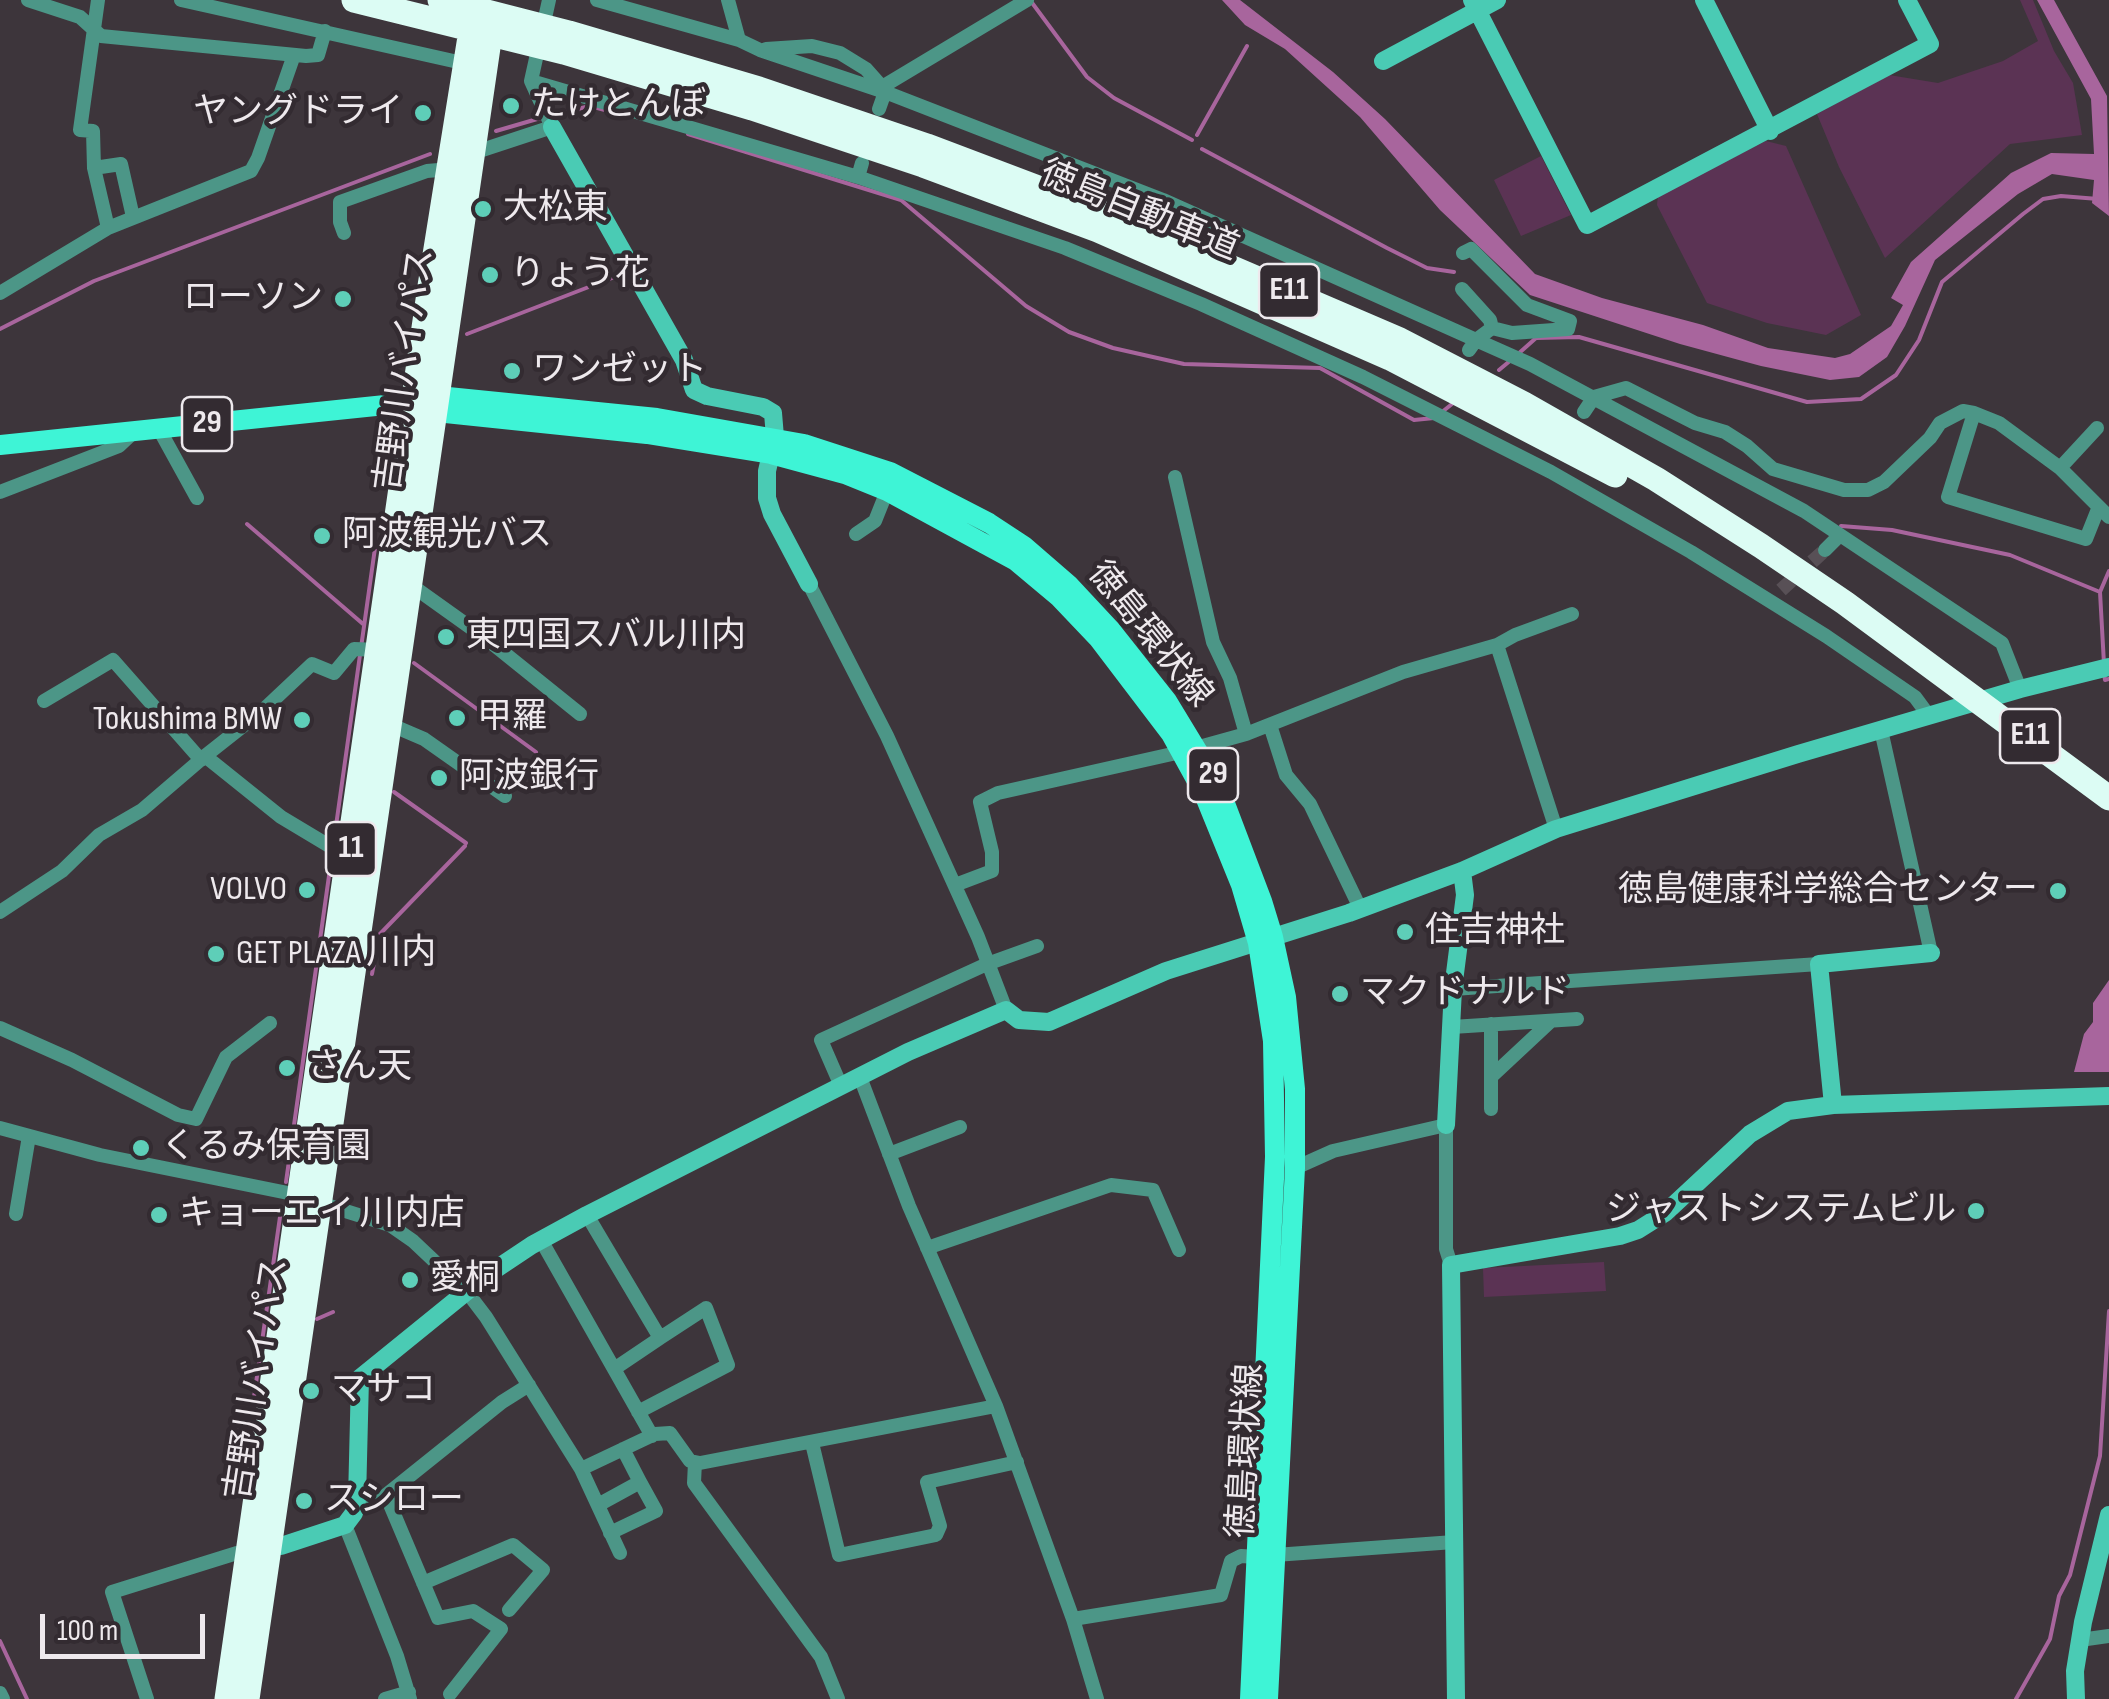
<!DOCTYPE html>
<meta charset="utf-8">
<style>
body{margin:0}
#map{position:relative;width:2109px;height:1699px;overflow:hidden;background:#3d353b;font-family:"Sofia Sans Condensed",sans-serif}
canvas{display:block}
.scale{position:absolute;left:40px;top:1614px;width:165px;height:45px;box-sizing:border-box;border:5px solid #eee9ed;border-top:0;padding-left:12px;font-size:30px;line-height:35px;white-space:nowrap;color:#eee9ed;-webkit-text-stroke:8px #332b31;paint-order:stroke}
</style>
<div id="map">
<canvas width="2109" height="1699"></canvas>
<div class="scale">100 m</div>
</div>
<script>
const g = document.querySelector('canvas').getContext('2d');
g.lineJoin = 'round';
function paint(path, color) { g.fillStyle = color; g.fill(path, 'evenodd'); }
const poly = rows => new Path2D(rows.map(r => 'M' + r).join(''));
function strokePath(path, color, width, dash) { g.strokeStyle = color; g.lineWidth = width; g.lineCap = dash ? 'butt' : 'round'; g.setLineDash(dash || []); g.stroke(path); }
function write(font, color, halo, rows, align = 'center') {
  g.font = font + ' "Sofia Sans Condensed","Noto Sans JP",sans-serif'; g.lineWidth = 9; g.setLineDash([]); g.textBaseline = 'middle'; g.strokeStyle = halo; g.fillStyle = color; for (const [text, x, y, turn = 0] of rows) {
    g.save(); g.translate(x, y); g.rotate((+turn || 0) * Math.PI / 180); g.textAlign = isNaN(turn) ? turn : align; if (halo) g.strokeText(text, 0, 0); g.fillText(text, 0, 0); g.restore();
  }
}
paint(poly([
 [2020,0,2033,0,2054,51,2073,83,2082,135,2010,144,1885,258,1839,167,1817,114,1889,75,1938,83,2003,61,2038,41],
 [1766,141,1786,146,1861,315,1826,335,1767,323,1707,303,1657,205,1658,195],
 [1541,156,1571,215,1521,236,1494,180],
 [1604,1262,1606,1291,1484,1297,1483,1268]
]), '#5b3354');
paint(poly([
 [1222,0,1240,0,1333,72,1385,119,1535,274,1602,298,1703,325,1768,348,1835,358,1850,354,1891,326,1903,305,1891,298,1911,262,2011,173,2051,153,2094,154,2091,99,2037,0,2054,0,2107,96,2109,216,2092,203,2094,180,2052,174,2018,194,1935,260,1905,326,1887,357,1859,377,1830,380,1761,366,1680,344,1530,295,1440,210,1360,117,1285,49,1245,25],
 [2109,980,2109,1072,2074,1072,2084,1034,2093,1022,2093,1003]
]), '#a8659d');
strokePath(poly([
 [1030,0,1087,77,1114,98,1192,140],
 [553,115,590,106,627,116],
 [496,131,544,117],
 [688,134,901,200,1026,306,1069,332,1113,348,1184,364,1320,368,1414,420,1434,418],
 [1197,135,1247,46],
 [1202,149,1387,248,1427,268,1454,272],
 [0,329,94,281,430,154],
 [467,334,625,273],
 [1518,354,1536,338,1579,337,1807,402,1861,399,1896,375,1919,340,1942,282,2023,214,2043,199,2061,196,2098,199],
 [1499,370,1511,360],
 [1442,412,1452,404],
 [247,524,363,624],
 [1841,526,1892,530,2010,555,2100,592],
 [414,663,536,752],
 [2104,664,2100,592,2109,571],
 [2104,673,2105,680,2109,679],
 [394,792,466,843],
 [372,974,379,935,465,846],
 [286,1182,375,548],
 [317,1319,333,1312],
 [254,1397,281,1210],
 [0,1641,27,1699],
 [2016,1699,2050,1639,2059,1596,2070,1575,2100,1456,2109,1311]
]), '#a8659d', 4);
strokePath(poly([
 [1781,590,1825,550]
]), '#585056', 14, [14, 7]);
strokePath(poly([
 [28,0,80,17,101,36,306,56,318,55,325,31],
 [98,0,80,130,93,131,94,168,108,228],
 [181,0,467,64],
 [597,0,739,40,760,50,885,92,1163,200,1476,340,1492,328],
 [728,0,739,40],
 [766,49,812,46,840,53,866,69,882,87,885,92,879,109],
 [531,81,858,177],
 [882,87,1027,0],
 [473,153,552,127,531,81,549,0],
 [862,163,858,177,1065,248,1201,304,1363,377,1551,472,1691,552,1826,636,1915,697,1929,716],
 [94,168,121,164,133,217],
 [1155,217,1163,200],
 [344,233,340,222,340,202,427,171,450,169],
 [1462,289,1490,320,1492,328,1512,333,1568,329,1570,321,1527,305,1471,249,1463,253],
 [0,293,108,228,251,171,258,158,294,55],
 [1469,350,1476,340,1530,364,1804,511,2002,643,2020,689],
 [1584,412,1594,397,1626,388,1695,423,1725,432,1747,446,1773,469,1844,490,1868,490,1884,482,1930,438,1940,423,1963,411,1974,413,1999,423,2060,468,2109,517],
 [1974,413,1948,497,2086,539,2098,509],
 [159,429,197,498],
 [2060,468,2097,428],
 [1175,477,1213,642,1230,678,1246,734],
 [0,492,119,446,135,431],
 [856,534,875,521,887,491],
 [1825,550,1840,535],
 [809,584,887,736,978,937,1006,1010],
 [411,585,488,640,580,714],
 [1497,645,1556,829],
 [44,701,113,660,201,760],
 [389,724,424,739,505,796],
 [1270,725,1286,775,1310,804,1360,908],
 [1881,730,1931,953],
 [205,756,262,711,312,664,334,673,354,649,378,650],
 [955,885,992,871,992,852,980,802,998,793,1181,752,1246,734,1403,672,1497,645,1515,635,1572,614],
 [0,912,62,871,99,835,142,810,205,756,281,817,331,847,350,852],
 [1453,989,1819,964],
 [1452,1027,1577,1019],
 [0,1028,72,1060,178,1115,196,1119,226,1057,270,1023],
 [860,1077,909,1206,996,1406,1073,1619,1097,1699],
 [1491,1077,1551,1021],
 [841,1086,821,1040,987,964,1037,946],
 [1491,1109,1491,1024],
 [0,1128,100,1155,288,1193,390,1225,413,1241,467,1292,486,1317,581,1469,655,1434,670,1433,690,1461,700,1463,996,1406],
 [889,1154,960,1127],
 [1295,1168,1333,1151,1446,1125,1446,1249,1451,1265],
 [16,1214,29,1136],
 [587,1215,660,1338,614,1369],
 [541,1240,652,1436],
 [927,1248,1111,1185,1153,1190,1179,1250],
 [638,1412,728,1365,706,1308,660,1338],
 [812,1443,839,1555,936,1535,940,1526,927,1482,1017,1462],
 [623,1449,640,1482],
 [695,1462,694,1483,821,1657,838,1699],
 [581,1469,620,1553],
 [386,1495,438,1618,473,1611,501,1629,450,1694],
 [598,1505,640,1482,656,1511,610,1533],
 [354,1510,386,1495,502,1402,529,1385],
 [345,1525,397,1656,410,1699],
 [1275,1555,1454,1542],
 [423,1583,513,1545,543,1570,509,1610],
 [1073,1619,1221,1595,1231,1561,1241,1556,1256,1557],
 [2080,1640,2109,1636],
 [0,1693,3,1699],
 [147,1699,112,1592,237,1553,248,1553],
 [385,1699,409,1692]
]), '#4c9687', 14);
strokePath(poly([
 [1472,0,1587,225,1930,44,1907,0],
 [1704,0,1770,131],
 [1383,61,1497,0],
 [552,127,684,360,694,390,707,396,763,407,773,413,775,437,767,471,767,498,772,514,809,584],
 [1833,1105,1819,964,1931,953],
 [1446,1125,1453,989,1465,895,1462,871],
 [269,1545,281,1546,345,1525,354,1513,357,1500,360,1378,487,1275,532,1245,587,1215,908,1052,1006,1010,1019,1020,1049,1022,1166,971,1349,913,1462,871,1556,829,1798,754,2020,689,2109,667],
 [1456,1699,1451,1265,1620,1236,1638,1230,1665,1213,1750,1134,1788,1111,1833,1105,2109,1096],
 [2076,1699,2075,1671,2083,1622,2109,1515]
]), '#4acbb4', 18);
strokePath(poly([
 [425,407,436,412,647,434,771,454,845,474,887,491,1016,561,1059,597,1098,638,1171,734,1204,794,1241,885,1258,943,1273,1041,1275,1157,1250,1699],
 [0,445,414,402,438,396,657,418,804,444,890,472,989,523,1024,546,1069,585,1110,629,1167,701,1218,785,1262,901,1273,937,1286,997,1295,1089,1295,1168,1268,1699]
]), '#3ef4d6', 20);
strokePath(poly([
 [354,0,564,52,752,108,923,165,1098,230,1390,358,1615,475],
 [440,0,569,33,759,89,927,146,1104,213,1400,340,1524,404,1656,479,1761,546,1845,603,2109,798],
 [227,1699,430,286,474,12],
 [247,1699,492,20]
]), '#dcfcf4', 25);
for (const [x, y, r, color] of [
 [511,106,10,"#5eceb8"],
 [423,113,10,"#5eceb8"],
 [483,209,10,"#5eceb8"],
 [490,275,10,"#5eceb8"],
 [343,299,10,"#5eceb8"],
 [512,371,10,"#5eceb8"],
 [322,536,10,"#5eceb8"],
 [446,637,10,"#5eceb8"],
 [457,718,10,"#5eceb8"],
 [302,720,10,"#5eceb8"],
 [439,778,10,"#5eceb8"],
 [307,890,10,"#5eceb8"],
 [2058,891,10,"#5eceb8"],
 [1405,932,10,"#5eceb8"],
 [216,954,10,"#5eceb8"],
 [1340,994,10,"#5eceb8"],
 [287,1068,10,"#5eceb8"],
 [141,1148,10,"#5eceb8"],
 [1976,1211,10,"#5eceb8"],
 [159,1215,10,"#5eceb8"],
 [410,1280,10,"#5eceb8"],
 [311,1391,10,"#5eceb8"],
 [304,1501,10,"#5eceb8"]
]) { const dot = new Path2D(); dot.arc(x, y, r, 0, 2 * Math.PI); g.fillStyle = color; g.fill(dot); strokePath(dot, '#332b31', 4); }
for (const [x, y, w] of [
 [1289,291,60],
 [207,424,50],
 [2030,736,60],
 [1213,775,50],
 [351,849,50]
]) { const box = new Path2D(); box.roundRect(x - w / 2, y - 27, w, 54, 8); g.fillStyle = '#332b31'; g.fill(box); strokePath(box, '#eee9ed', 2.5); }
write('bold 32px', '#eee9ed', null, [
 ["E11",1289,291],
 ["29",207,424],
 ["E11",2030,736],
 ["29",1213,775],
 ["11",351,849]
]);
write('35px', '#eee9ed', '#332b31', [
 ["たけとんぼ",531,106],
 ["ヤングドライ",403,113,"right"],
 ["大松東",503,209],
 ["りょう花",510,275],
 ["ローソン",323,299,"right"],
 ["ワンゼット",532,371],
 ["阿波観光バス",342,536],
 ["東四国スバル川内",466,637],
 ["甲羅",477,718],
 ["Tokushima BMW",282,720,"right"],
 ["阿波銀行",459,778],
 ["VOLVO",287,890,"right"],
 ["徳島健康科学総合センター",2038,891,"right"],
 ["住吉神社",1425,932],
 ["GET PLAZA 川内",236,954],
 ["マクドナルド",1360,994],
 ["さん天",307,1068],
 ["くるみ保育園",161,1148],
 ["ジャストシステムビル",1956,1211,"right"],
 ["キョーエイ 川内店",179,1215],
 ["愛桐",430,1280],
 ["マサコ",331,1391],
 ["スシロー",324,1501]
], 'left');
write('35px', '#eee9ed', '#332b31', [
 ["徳島自動車道",1139,212,22],
 ["吉野川バイパス",406,370,-82],
 ["徳島環状線",1149,635,51],
 ["吉野川バイパス",258,1379,-81],
 ["徳島環状線",1247,1451,-87]
]);
</script>
